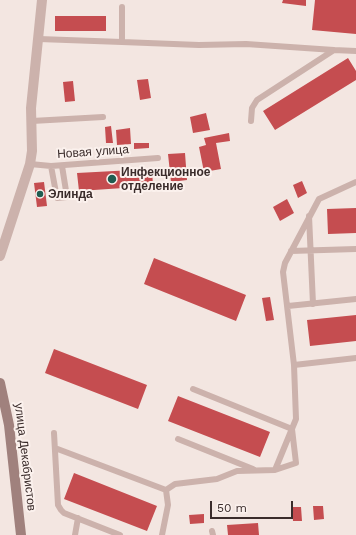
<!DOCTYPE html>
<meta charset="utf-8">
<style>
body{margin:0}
#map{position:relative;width:356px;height:535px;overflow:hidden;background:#f3e6e1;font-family:"Work Sans",sans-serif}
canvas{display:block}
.scale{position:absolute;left:210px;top:501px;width:83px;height:18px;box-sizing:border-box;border:2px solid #3a2c2b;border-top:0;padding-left:5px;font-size:12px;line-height:14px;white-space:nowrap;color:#3a2c2b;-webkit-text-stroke:3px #fbf1ed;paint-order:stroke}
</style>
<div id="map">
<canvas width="356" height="535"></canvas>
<div class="scale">50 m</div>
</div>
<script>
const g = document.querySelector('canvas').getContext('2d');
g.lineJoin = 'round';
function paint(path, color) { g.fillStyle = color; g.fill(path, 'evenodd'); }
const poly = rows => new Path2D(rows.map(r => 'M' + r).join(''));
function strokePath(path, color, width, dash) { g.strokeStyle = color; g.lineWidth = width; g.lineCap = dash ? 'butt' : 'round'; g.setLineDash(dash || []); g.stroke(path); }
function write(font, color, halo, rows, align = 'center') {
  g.font = font + ' "Work Sans",sans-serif'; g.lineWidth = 4; g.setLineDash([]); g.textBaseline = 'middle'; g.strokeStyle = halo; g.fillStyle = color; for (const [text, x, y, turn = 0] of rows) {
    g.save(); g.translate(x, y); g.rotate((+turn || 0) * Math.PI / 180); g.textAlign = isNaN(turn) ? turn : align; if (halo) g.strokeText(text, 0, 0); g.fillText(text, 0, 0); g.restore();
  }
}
paint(poly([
 [283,0,306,0,306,6,282,3],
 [315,0,356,0,356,34,312,30],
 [55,16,106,16,106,31,55,31],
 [348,58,356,71,356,80,275,130,263,111],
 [148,79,151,98,140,100,137,80],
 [73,81,75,101,65,102,63,82],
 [206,113,210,130,193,133,190,117],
 [111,126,113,143,106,143,105,127],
 [130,128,131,144,117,145,116,130],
 [229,133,230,141,216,143,221,169,204,172,199,147,206,145,204,138],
 [134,143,149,143,149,148,134,149],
 [185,153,187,180,171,182,168,154],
 [152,169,153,186,79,191,77,173],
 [302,181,307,193,298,198,293,185],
 [44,182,47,206,37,207,34,183],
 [287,199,294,213,280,221,273,207],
 [356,208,356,233,328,234,327,209],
 [154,258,246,295,236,321,144,284],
 [270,297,274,320,266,321,262,298],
 [356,315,356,341,310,346,307,320],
 [54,349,147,385,138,409,45,373],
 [178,396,270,432,260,457,168,421],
 [74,473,157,506,147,531,64,499],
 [313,506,323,506,324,519,314,520],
 [292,507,301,507,302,521,293,521],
 [204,514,204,523,190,524,189,515],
 [258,523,259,535,228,535,227,525]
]), '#c54d50');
strokePath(poly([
 [122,7,122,42,199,45,246,44,334,50],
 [39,39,122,42],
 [32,121,103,117],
 [251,121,252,108,257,100,334,50,356,51],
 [30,164,51,166,158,158],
 [51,166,57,198,67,197,62,166],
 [356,182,319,199,285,263,283,272,294,365,356,358],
 [309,216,313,304],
 [291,251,356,249],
 [288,306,356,299],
 [193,389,292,429,296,463,275,470],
 [54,433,58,505,61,510,64,513,120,535],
 [178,439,253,469],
 [55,448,166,490,168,505,162,535],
 [166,490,175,484,217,479,237,471,275,470,296,419,294,365],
 [212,531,213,535],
 [75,535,78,518]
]), '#ccb2ac', 6);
strokePath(poly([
 [0,256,30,164,32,151,31,108,42,0]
]), '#ccb2ac', 10);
strokePath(poly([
 [0,383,9,425,21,535]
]), '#a0817d', 10);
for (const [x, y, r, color] of [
 [112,179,5,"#205c50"],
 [40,194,4,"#205c50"]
]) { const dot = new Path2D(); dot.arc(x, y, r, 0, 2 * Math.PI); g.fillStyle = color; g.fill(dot); strokePath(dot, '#fbf1ed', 1.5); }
write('12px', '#3a2c2b', '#fbf1ed', [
 ["Новая улица",93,152,-4],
 ["улица Декабристов",25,457,83]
]);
write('bold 12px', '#3a2c2b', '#fbf1ed', [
 ["Инфекционное",121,172],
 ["отделение",121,186],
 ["Элинда",48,194]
], 'left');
</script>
